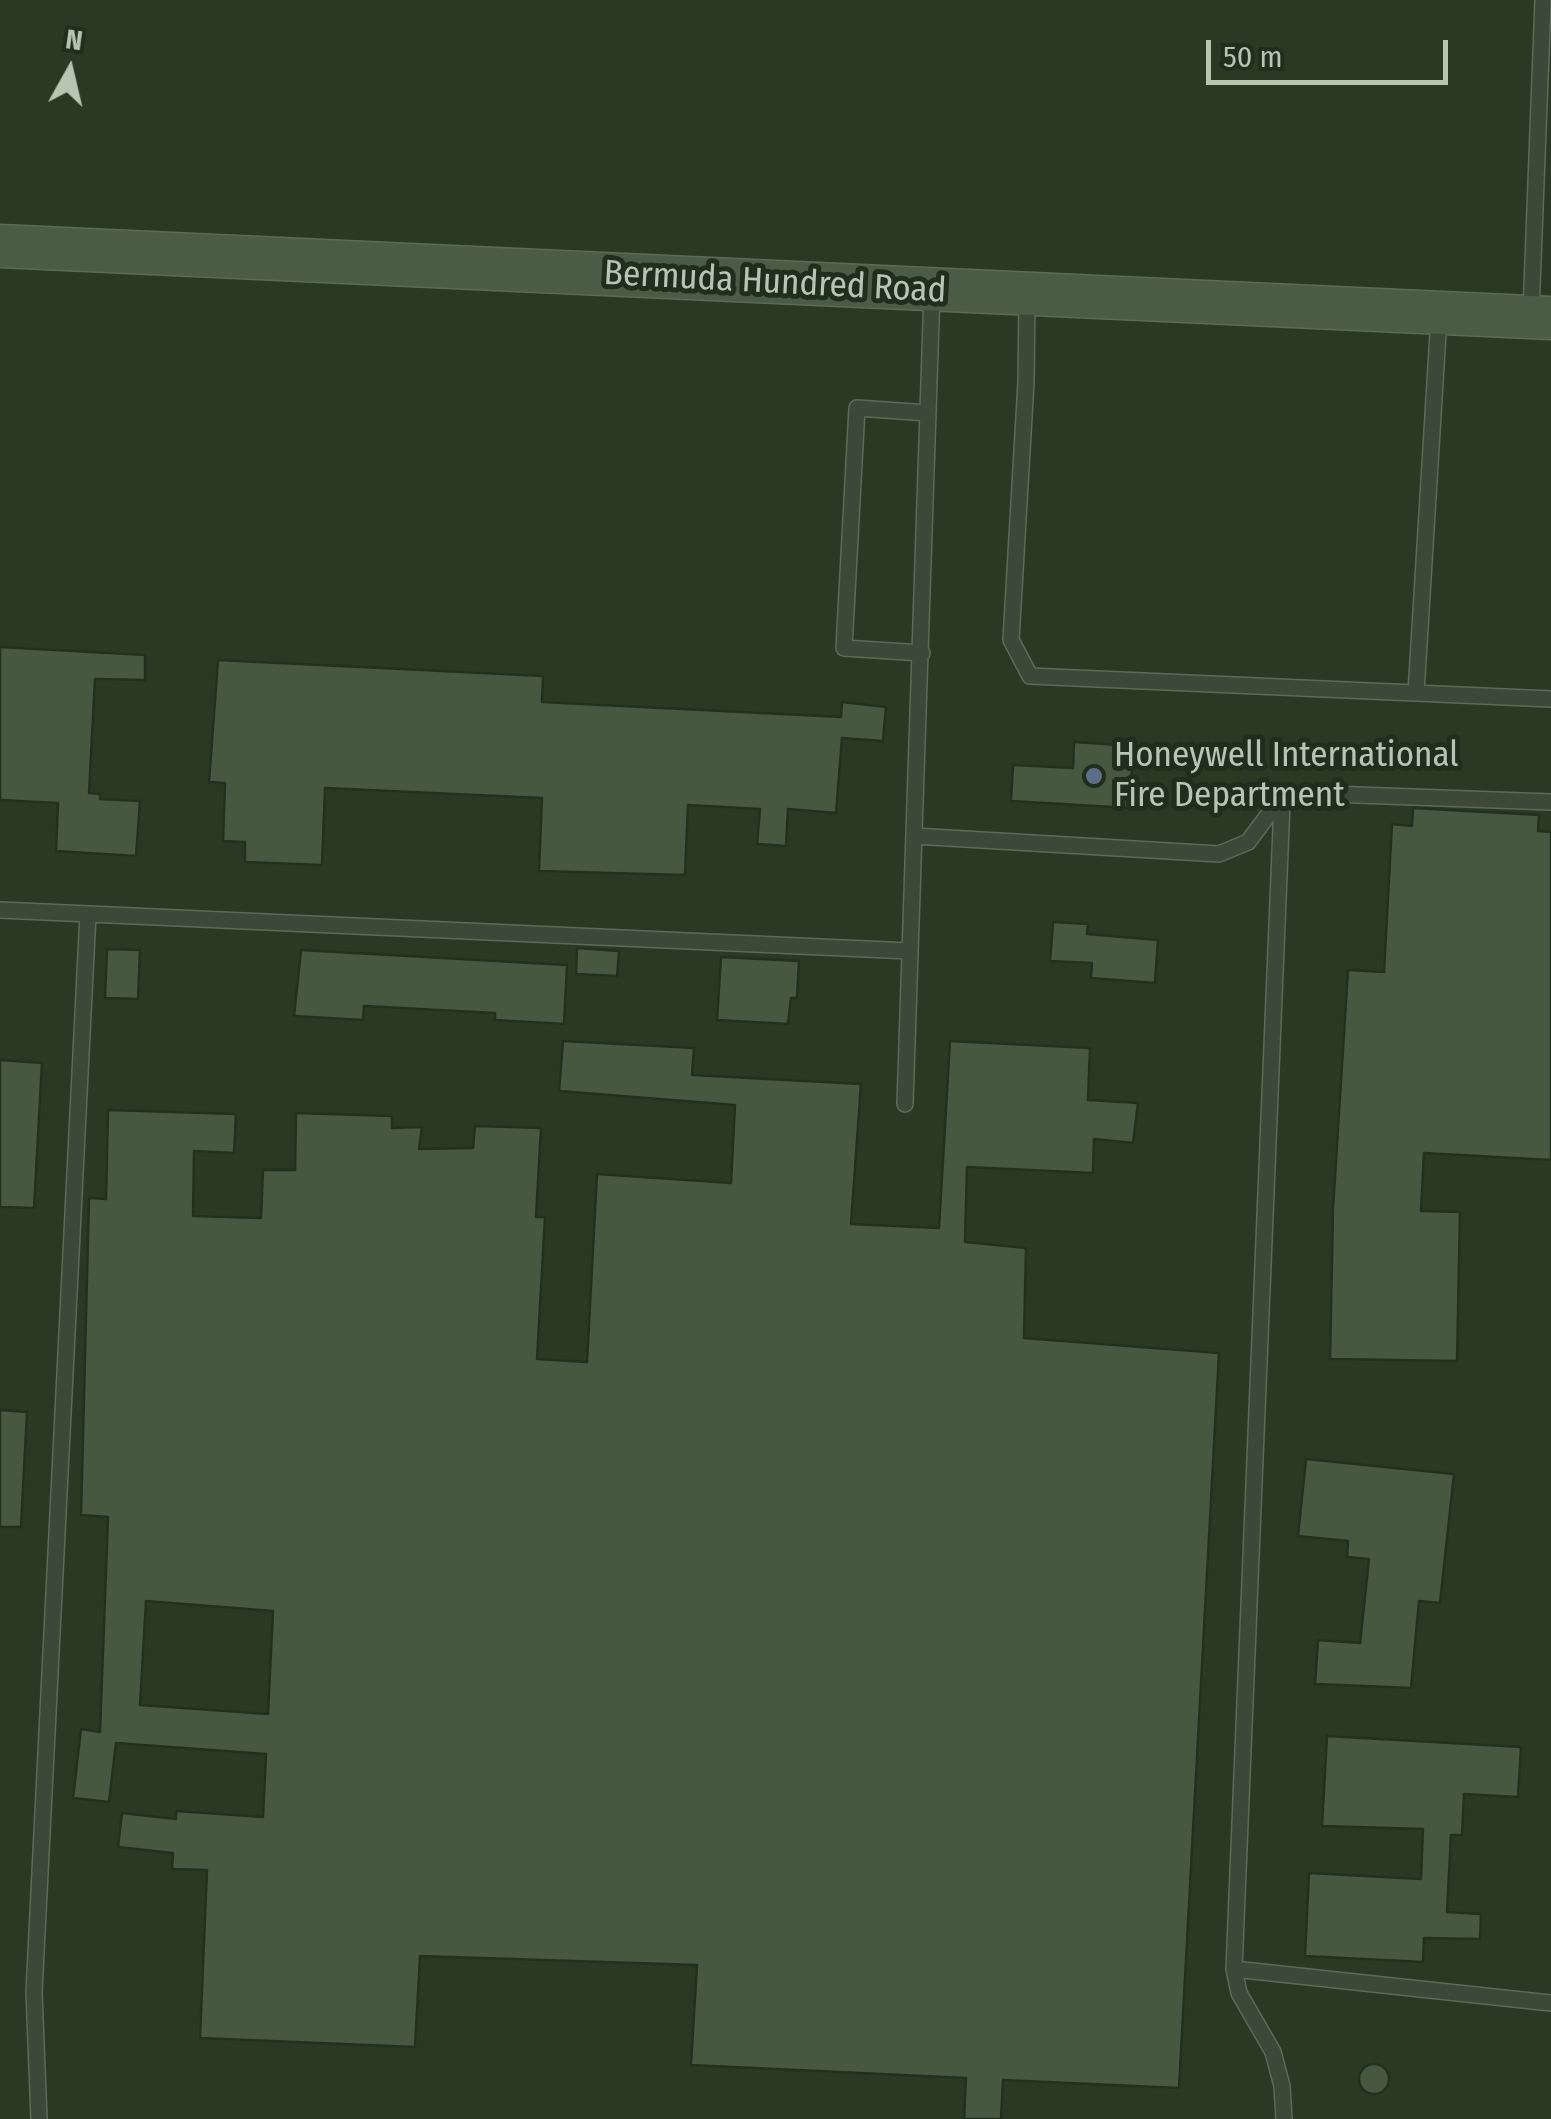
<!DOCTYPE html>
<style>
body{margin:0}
#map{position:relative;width:1551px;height:2119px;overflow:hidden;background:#2a3924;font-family:"Fira Sans Condensed",sans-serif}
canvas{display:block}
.north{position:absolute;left:20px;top:20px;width:100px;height:100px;-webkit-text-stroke:8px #212e1d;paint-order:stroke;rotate:8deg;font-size:28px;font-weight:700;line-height:40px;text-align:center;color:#b7c5b3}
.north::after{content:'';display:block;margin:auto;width:35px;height:45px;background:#b7c5b3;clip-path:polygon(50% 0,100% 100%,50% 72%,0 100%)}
.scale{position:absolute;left:1206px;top:40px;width:242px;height:45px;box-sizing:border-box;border:5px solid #b7c5b3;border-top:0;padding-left:12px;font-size:30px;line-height:35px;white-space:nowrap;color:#b7c5b3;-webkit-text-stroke:8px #212e1d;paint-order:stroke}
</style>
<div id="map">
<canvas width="1551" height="2119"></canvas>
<div class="north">N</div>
<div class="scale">50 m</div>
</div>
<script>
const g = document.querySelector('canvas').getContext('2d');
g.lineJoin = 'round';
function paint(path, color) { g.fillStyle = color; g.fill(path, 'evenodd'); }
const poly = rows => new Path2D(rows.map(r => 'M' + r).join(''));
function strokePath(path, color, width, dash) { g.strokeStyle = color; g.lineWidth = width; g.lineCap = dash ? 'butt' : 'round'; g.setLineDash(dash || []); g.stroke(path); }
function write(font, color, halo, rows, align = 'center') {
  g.font = font + ' "Fira Sans Condensed",sans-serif'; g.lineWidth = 10; g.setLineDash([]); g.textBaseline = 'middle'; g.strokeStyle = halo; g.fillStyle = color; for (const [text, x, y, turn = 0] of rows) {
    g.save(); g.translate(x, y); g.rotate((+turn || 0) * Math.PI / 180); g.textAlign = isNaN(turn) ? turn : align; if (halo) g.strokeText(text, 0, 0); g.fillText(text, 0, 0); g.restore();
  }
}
const building = poly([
 [0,647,145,655,145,680,95,679,89,793,100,794,100,799,140,801,136,856,56,851,58,803,0,800,0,647],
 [218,660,543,676,542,702,841,717,842,702,886,707,883,741,842,738,836,813,788,809,786,846,757,844,760,809,688,805,685,875,539,871,542,798,325,788,322,865,245,862,245,842,223,841,225,783,209,782,218,660],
 [1074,742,1133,746,1130,808,1011,801,1013,765,1073,768,1074,742],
 [1413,808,1539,815,1538,831,1551,832,1551,1160,1424,1153,1421,1211,1460,1212,1457,1361,1330,1359,1333,1209,1348,970,1384,972,1392,824,1412,826,1413,808],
 [1053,922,1088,924,1087,934,1158,940,1155,983,1091,978,1092,963,1050,961,1053,922],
 [577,948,619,951,617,976,576,974,577,948],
 [107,949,140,950,138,999,105,998,107,949],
 [301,950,567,965,564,1024,495,1020,495,1013,364,1006,363,1020,294,1016,301,950],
 [721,957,799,961,797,998,791,998,788,1024,717,1020,721,957],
 [563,1041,694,1048,692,1075,861,1084,851,1224,939,1228,950,1041,1090,1048,1088,1100,1138,1103,1133,1143,1094,1139,1093,1173,967,1167,965,1242,1026,1248,1024,1338,1219,1353,1179,2088,1003,2080,1001,2119,964,2119,966,2078,691,2065,697,1965,420,1956,415,2047,200,2038,207,1870,172,1869,173,1853,118,1847,122,1813,176,1819,176,1811,263,1817,266,1754,116,1743,109,1802,73,1798,81,1729,100,1732,108,1517,81,1515,89,1198,106,1199,108,1110,236,1114,234,1153,194,1151,193,1216,261,1218,263,1170,295,1170,296,1113,392,1116,392,1128,422,1127,419,1149,473,1148,475,1126,541,1128,536,1217,545,1217,537,1359,587,1362,597,1174,731,1183,735,1105,559,1091,563,1041],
 [146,1601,273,1611,268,1714,140,1705,146,1601],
 [0,1060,42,1063,34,1208,0,1207,0,1060],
 [0,1410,27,1412,21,1527,0,1527,0,1410],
 [1306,1459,1454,1474,1440,1603,1419,1601,1411,1688,1315,1684,1318,1640,1360,1643,1369,1559,1347,1557,1348,1541,1298,1536,1306,1459],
 [1327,1736,1521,1747,1518,1797,1464,1794,1462,1835,1451,1835,1447,1912,1481,1914,1480,1939,1424,1938,1423,1962,1305,1956,1309,1873,1421,1879,1423,1829,1322,1826,1327,1736],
 '1359 2079a15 15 0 1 1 30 0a15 15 0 1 1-30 0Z'
]);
paint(building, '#475841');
strokePath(building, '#23301f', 2.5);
const lane = poly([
 [1027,299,1026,382,1011,640,1030,676,1551,699],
 [1531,313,1543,0],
 [922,653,844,648,857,408,928,413],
 [1416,693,1439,317],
 [1282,803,1234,1969,1239,1993,1273,2052,1282,2086,1284,2119],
 [914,836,1219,854,1248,842,1272,810,1303,793,1551,802],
 [0,910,910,951],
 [905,1104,932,291],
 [1234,1969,1551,2003],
 [39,2119,34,1992,88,914]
]);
const secondary = poly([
 [0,246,1551,318]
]);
strokePath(lane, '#5c6a58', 18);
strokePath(secondary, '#5c6a58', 45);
strokePath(lane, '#3c4938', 15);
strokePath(secondary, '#4b5c46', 42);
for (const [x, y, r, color] of [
 [1094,776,10,"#5c6f8a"]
]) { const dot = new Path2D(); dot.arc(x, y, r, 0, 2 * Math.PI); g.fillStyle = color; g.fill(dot); strokePath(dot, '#212e1d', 4); }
write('35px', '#b7c5b3', '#212e1d', [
 ["Bermuda Hundred Road",775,283,3]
]);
write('35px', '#b7c5b3', '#212e1d', [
 ["Honeywell International",1114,756],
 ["Fire Department",1114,796]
], 'left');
</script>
